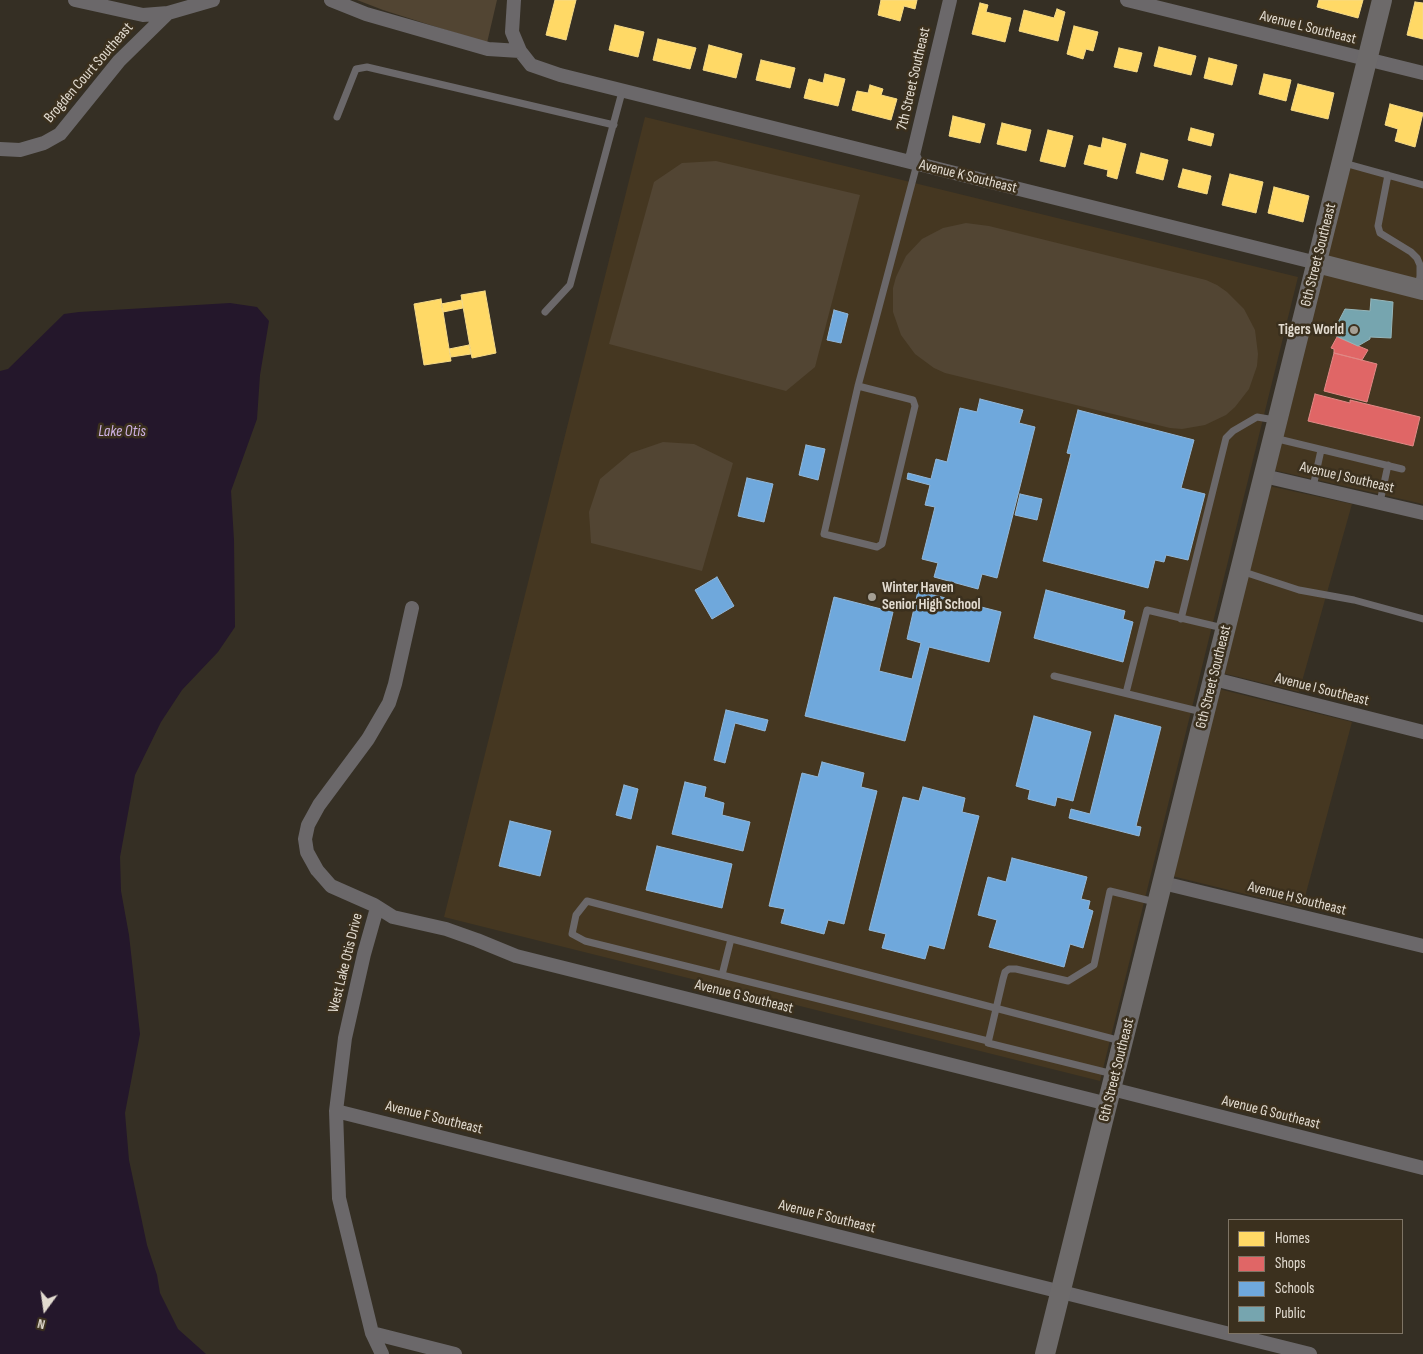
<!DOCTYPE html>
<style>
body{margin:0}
#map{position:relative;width:1423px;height:1354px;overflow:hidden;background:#352f24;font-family:"Sofia Sans Condensed",sans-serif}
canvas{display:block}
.legend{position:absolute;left:1228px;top:1219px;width:175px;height:115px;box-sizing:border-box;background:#3b301e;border:1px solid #7e7465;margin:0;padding:6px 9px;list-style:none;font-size:15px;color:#e2dbd0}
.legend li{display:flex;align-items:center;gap:10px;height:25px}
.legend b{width:25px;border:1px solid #7e7465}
.north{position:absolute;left:20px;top:1284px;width:50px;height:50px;-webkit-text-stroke:4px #3b301e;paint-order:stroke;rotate:194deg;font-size:14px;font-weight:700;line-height:20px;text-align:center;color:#e2dbd0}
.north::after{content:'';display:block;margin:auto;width:18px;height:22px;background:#e2dbd0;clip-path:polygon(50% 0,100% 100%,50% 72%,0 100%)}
</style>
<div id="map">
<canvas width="1423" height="1354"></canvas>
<ul class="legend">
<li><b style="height:14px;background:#ffd966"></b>Homes</li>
<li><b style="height:14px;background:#e06666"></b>Shops</li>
<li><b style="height:14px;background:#6fa8dc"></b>Schools</li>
<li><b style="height:14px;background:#76a5af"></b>Public</li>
</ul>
<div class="north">N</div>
</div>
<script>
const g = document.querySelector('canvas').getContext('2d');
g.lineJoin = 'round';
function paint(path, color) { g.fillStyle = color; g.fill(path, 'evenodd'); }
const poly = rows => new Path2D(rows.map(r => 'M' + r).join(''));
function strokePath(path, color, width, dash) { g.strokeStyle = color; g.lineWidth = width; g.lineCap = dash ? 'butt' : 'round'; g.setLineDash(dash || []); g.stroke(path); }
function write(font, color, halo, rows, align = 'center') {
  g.font = font + ' "Sofia Sans Condensed",sans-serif'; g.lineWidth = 5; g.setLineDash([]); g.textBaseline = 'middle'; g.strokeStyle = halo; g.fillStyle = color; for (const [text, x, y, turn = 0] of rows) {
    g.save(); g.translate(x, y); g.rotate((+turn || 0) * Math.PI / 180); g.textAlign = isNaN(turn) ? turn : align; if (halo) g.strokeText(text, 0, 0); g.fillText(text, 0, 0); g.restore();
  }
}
paint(poly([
 [645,117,1298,277,1100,1081,444,917],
 [1349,164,1423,183,1423,281,1325,257],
 [1322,273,1423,298,1423,504,1273,470],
 [1269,486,1352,504,1299,692,1222,673],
 [1219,689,1352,722,1302,908,1172,876]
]), '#453721');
paint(poly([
 [357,0,497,0,487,43,383,10],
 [716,161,860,195,815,367,786,391,609,344,654,182,682,163],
 [966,223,989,226,1206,280,1217,285,1227,292,1244,309,1255,330,1258,354,1257,366,1249,389,1235,407,1226,415,1205,425,1182,429,1170,428,945,373,934,368,915,354,901,335,893,312,893,288,896,277,906,256,922,239,943,228],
 [663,442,694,444,733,463,702,571,591,543,589,512,600,479,631,453]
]), '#524533');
paint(poly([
 [230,303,257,307,269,321,260,375,257,419,231,491,234,540,235,627,218,652,182,690,161,722,135,775,120,857,121,891,129,935,140,1034,125,1113,129,1160,147,1245,157,1275,160,1293,178,1329,206,1354,0,1354,0,371,8,369,64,314,79,312]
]), '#24172b');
const homes = poly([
 [555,0,576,0,566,40,546,35,555,0],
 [881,0,917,0,915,9,904,6,900,21,878,15,881,0],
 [1319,0,1363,0,1358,18,1317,7,1319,0],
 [1415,2,1423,3,1423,39,1407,35,1415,2],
 [980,3,988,5,986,12,1011,18,1005,42,972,34,980,3],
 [1057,9,1065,12,1058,41,1019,31,1024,10,1054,18,1057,9],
 [615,25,644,32,638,57,609,50,615,25],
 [1074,26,1098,32,1093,51,1086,49,1083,59,1067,54,1074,26],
 [658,39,696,48,690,69,653,60,658,39],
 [709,45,742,54,736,78,703,70,709,45],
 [1159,47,1196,56,1191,75,1154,66,1159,47],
 [1119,48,1142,53,1137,72,1114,67,1119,48],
 [1209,58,1237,65,1232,85,1204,78,1209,58],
 [761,60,795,68,790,88,756,80,761,60],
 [825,74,845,79,838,106,804,98,809,79,823,83,825,74],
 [1264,74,1291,80,1286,101,1259,94,1264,74],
 [1298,84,1334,93,1328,119,1291,110,1298,84],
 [870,85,883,89,881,95,897,99,891,120,852,110,857,91,868,93,870,85],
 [1390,104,1423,113,1415,147,1395,141,1398,129,1385,125,1390,104],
 [953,116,985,124,980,143,949,136,953,116],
 [1002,123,1031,130,1026,151,997,144,1002,123],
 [1191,128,1214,134,1211,146,1188,140,1191,128],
 [1048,130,1073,136,1065,167,1040,161,1048,130],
 [1103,138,1126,144,1117,179,1107,176,1108,170,1084,164,1089,145,1101,148,1103,138],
 [1141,153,1168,160,1163,180,1136,173,1141,153],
 [1183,169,1211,176,1207,194,1178,187,1183,169],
 [1230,174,1263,182,1256,213,1222,205,1230,174],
 [1274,187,1309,196,1303,222,1268,213,1274,187],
 [485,291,496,353,472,358,461,295,485,291],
 [441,299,451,361,424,365,414,304,441,299],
 [462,300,463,308,443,312,441,304,462,300],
 [469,345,471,354,451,357,449,349,469,345]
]);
paint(homes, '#ffd966');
strokePath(homes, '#f6da86', 1);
const shops = poly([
 [1337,337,1368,350,1362,360,1334,353,1334,349,1331,348,1337,337],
 [1334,353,1377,364,1367,402,1324,391,1334,353],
 [1315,394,1350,403,1350,400,1420,417,1413,446,1308,421,1315,394]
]);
paint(shops, '#e06666');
strokePath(shops, '#e18986', 1);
const schools = poly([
 [834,310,848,314,841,343,827,340,834,310],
 [980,399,1023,410,1019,423,1035,427,997,578,982,574,978,589,934,577,938,563,922,559,935,507,925,505,930,485,907,479,908,473,931,479,936,459,947,462,960,408,977,412,980,399],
 [1078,410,1194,440,1181,488,1205,494,1188,560,1166,555,1164,562,1155,560,1148,588,1043,561,1071,454,1067,453,1078,410],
 [806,445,825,449,818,480,799,475,806,445],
 [747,478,773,484,764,522,738,516,747,478],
 [1020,494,1042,499,1037,520,1015,515,1020,494],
 [717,577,734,606,712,619,695,590,717,577],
 [1046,590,1125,611,1123,619,1133,622,1123,662,1034,638,1046,590],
 [918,591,1001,612,989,662,929,647,905,741,805,716,834,597,893,612,879,671,912,679,921,643,907,639,918,591],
 [726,710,768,720,765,731,735,723,725,763,714,760,726,710],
 [1115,715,1161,727,1136,826,1141,827,1139,836,1069,818,1071,809,1090,814,1115,715],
 [1034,716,1091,732,1073,801,1057,797,1055,806,1028,799,1030,790,1016,786,1034,716],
 [822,762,864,773,861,787,877,791,844,924,828,920,824,934,781,923,785,909,769,906,802,773,818,777,822,762],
 [685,782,706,787,704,797,724,803,722,815,750,822,743,851,672,834,685,782],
 [624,785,638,789,631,819,616,815,624,785],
 [923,787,965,798,962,812,979,816,944,949,929,945,925,959,882,948,886,934,869,930,903,797,919,801,923,787],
 [510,821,551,831,540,876,499,866,510,821],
 [657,846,732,864,722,908,646,890,657,846],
 [1012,858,1087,877,1081,899,1090,901,1088,909,1093,911,1083,948,1070,944,1064,967,989,947,997,920,978,915,988,877,1006,882,1012,858]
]);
paint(schools, '#6fa8dc');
strokePath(schools, '#92b7d8', 1);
const public = poly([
 [1371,299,1393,302,1391,338,1370,337,1370,339,1358,346,1332,334,1345,309,1370,311,1371,299]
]);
paint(public, '#76a5af');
strokePath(public, '#96b5b9', 1);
strokePath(poly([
 [337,117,356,69,367,67,614,125],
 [1344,163,1423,185],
 [1388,175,1378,226,1380,233,1411,252,1417,258,1420,265,1420,276,1418,288],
 [545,312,570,285,622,92],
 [858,386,913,400,915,406,882,544,877,547,824,534,858,386,917,164],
 [1274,438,1402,469],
 [1313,487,1321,450],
 [1380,502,1388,465],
 [1241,571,1299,590,1354,600,1423,619],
 [1181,619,1226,438,1233,431,1257,417,1275,420],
 [1054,676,1202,712],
 [1126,693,1147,610,1223,628],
 [722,975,731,939],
 [988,1041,585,941,572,934,576,915,587,901,1121,1041],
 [1113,1074,988,1043,1003,979,1005,972,1009,969,1016,969,1068,981,1094,965,1110,891,1155,902]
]), '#6b686a', 7);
strokePath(poly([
 [75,0,143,15,168,13,213,0],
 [331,0,366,14,488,49,520,51],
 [514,0,512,32,520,51,531,65,560,75,1317,263],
 [1127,0,1423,73],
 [0,149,20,150,44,143,60,134,119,61,168,13],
 [917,164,913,155,950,0],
 [1264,476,1423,513],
 [412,608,395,684,389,703,368,739,319,805,308,825,305,839,307,852,317,870,331,886,374,905,393,917,446,929,477,940,516,956,1108,1104],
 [1214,679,1423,732],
 [1163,883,1423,946],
 [377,908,364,954,345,1038,336,1111,339,1198,372,1333,382,1354],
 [1112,1089,1423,1168],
 [336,1111,1310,1354],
 [372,1333,455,1354]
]), '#6b686a', 14);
strokePath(poly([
 [1317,263,1423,290],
 [1045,1354,1382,0]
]), '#6d6a6a', 20);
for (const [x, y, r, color] of [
 [1354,330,5,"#a59f94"],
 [872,597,5,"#a59f94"]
]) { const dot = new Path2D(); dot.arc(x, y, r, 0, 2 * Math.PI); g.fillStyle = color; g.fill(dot); strokePath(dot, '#3b301e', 2); }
write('15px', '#e2dbd0', '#3b301e', [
 ["Avenue L Southeast",1308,28,14],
 ["Brogden Court Southeast",89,73,-49],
 ["7th Street Southeast",914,79,-77],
 ["Avenue K Southeast",968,177,14],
 ["6th Street Southeast",1319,255,-76],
 ["Avenue J Southeast",1347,478,13],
 ["6th Street Southeast",1214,677,-76],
 ["Avenue I Southeast",1322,690,14],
 ["Avenue H Southeast",1297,899,14],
 ["West Lake Otis Drive",346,963,-76],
 ["Avenue G Southeast",744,997,14],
 ["6th Street Southeast",1117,1070,-76],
 ["Avenue G Southeast",1271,1113,14],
 ["Avenue F Southeast",434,1118,14],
 ["Avenue F Southeast",827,1217,14]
]);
write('bold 15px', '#e2dbd0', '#3b301e', [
 ["Tigers World",1344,330],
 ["Winter Haven",882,588,"left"],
 ["Senior High School",882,605,"left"]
], 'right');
write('italic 16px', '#ceb2e4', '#3b301e', [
 ["Lake Otis",122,432]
]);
</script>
